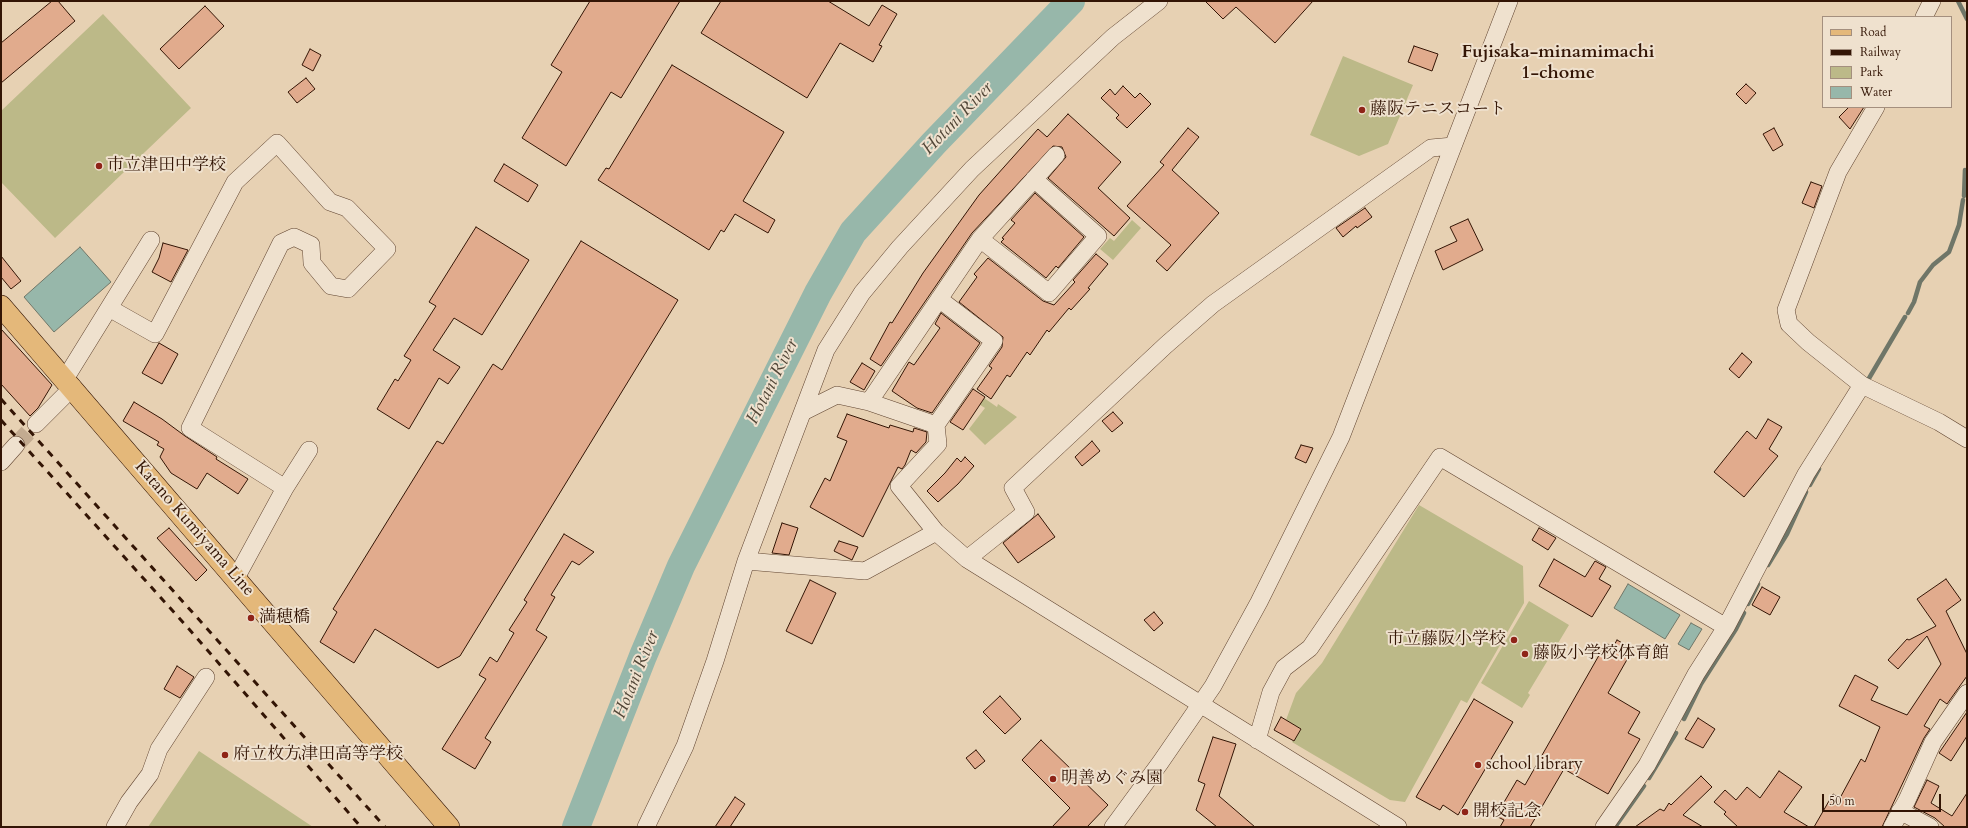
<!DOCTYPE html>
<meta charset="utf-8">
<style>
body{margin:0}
#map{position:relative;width:1968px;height:828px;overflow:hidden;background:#e7d1b3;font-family:Cardo,serif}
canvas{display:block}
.frame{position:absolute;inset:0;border:2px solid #331505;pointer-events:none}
.legend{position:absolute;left:1822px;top:16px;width:130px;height:92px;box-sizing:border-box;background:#efe1ce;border:1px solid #a48f7e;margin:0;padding:5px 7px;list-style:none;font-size:12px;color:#331505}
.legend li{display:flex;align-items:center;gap:8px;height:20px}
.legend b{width:20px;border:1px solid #a48f7e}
.scale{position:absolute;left:1822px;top:794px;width:119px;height:18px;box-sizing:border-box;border:2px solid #331505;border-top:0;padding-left:5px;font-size:12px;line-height:14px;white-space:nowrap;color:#331505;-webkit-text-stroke:3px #efe1ce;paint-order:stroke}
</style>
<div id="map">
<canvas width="1968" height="828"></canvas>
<div class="frame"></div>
<ul class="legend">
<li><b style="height:5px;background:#e4b87a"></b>Road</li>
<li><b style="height:5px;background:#331505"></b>Railway</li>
<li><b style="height:11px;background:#bcb988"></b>Park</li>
<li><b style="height:11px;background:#97b7aa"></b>Water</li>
</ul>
<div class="scale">50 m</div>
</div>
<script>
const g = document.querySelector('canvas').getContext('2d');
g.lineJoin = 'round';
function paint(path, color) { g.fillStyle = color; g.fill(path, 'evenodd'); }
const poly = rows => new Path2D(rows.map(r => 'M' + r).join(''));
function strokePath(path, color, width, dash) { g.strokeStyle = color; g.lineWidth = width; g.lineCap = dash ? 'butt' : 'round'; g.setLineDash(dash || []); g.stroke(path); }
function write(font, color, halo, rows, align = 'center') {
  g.font = font + ' Cardo,"Noto Serif JP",serif'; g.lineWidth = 4; g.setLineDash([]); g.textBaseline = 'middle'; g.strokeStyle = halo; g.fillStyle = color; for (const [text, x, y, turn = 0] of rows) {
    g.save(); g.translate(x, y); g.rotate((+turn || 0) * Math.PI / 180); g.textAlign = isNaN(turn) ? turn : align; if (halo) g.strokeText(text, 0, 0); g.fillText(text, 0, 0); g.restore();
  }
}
paint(poly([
 [103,14,191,108,55,238,1,182,1,111],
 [1343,56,1413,85,1388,144,1359,156,1310,135],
 [1132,220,1141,228,1113,260,1100,249,1110,238,1114,241],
 [974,391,997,407,998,404,1017,417,985,445,969,429,985,408,969,398],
 [1419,505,1523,566,1524,603,1467,703,1461,700,1405,802,1390,800,1292,742,1301,729,1286,720,1296,693,1322,663],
 [1529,601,1569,625,1528,693,1530,695,1522,708,1481,683],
 [199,751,313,827,148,827]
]), '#bcb988');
const water = poly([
 [80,247,111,282,54,332,24,297,80,247],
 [1628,584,1680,615,1665,639,1614,608,1628,584],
 [1691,623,1702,629,1689,650,1678,644,1691,623]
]);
paint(water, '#97b7aa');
strokePath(water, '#6f7668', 1);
strokePath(poly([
 [1958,1,1967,19],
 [1964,196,1965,170],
 [1908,313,1914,302,1920,282,1933,265,1949,252,1959,225,1963,200],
 [1868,380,1905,317],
 [1810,485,1819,469],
 [1768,565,1787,534,1806,492],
 [1748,604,1758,584],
 [1684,719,1701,684,1736,629,1744,613],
 [1649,778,1676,733],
 [1615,827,1644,786]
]), '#6f7668', 4.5);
strokePath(poly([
 [576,827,643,656,681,566,818,293,853,232,934,143,1071,1]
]), '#97b7aa', 28);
const building = poly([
 [52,1,58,1,75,21,1,83,1,43,52,1],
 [590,1,680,1,621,98,611,92,566,166,522,138,562,72,551,65,590,1],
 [721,1,828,1,869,26,882,5,897,14,879,45,882,46,873,62,840,43,807,98,701,33,721,1],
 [1205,1,1313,1,1275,43,1236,7,1223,19,1205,1],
 [205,6,224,26,179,69,160,49,205,6],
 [1414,46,1438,54,1432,71,1408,62,1414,46],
 [310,49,321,55,313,71,302,65,310,49],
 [672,65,784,132,743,201,775,220,768,233,735,214,724,232,721,230,709,250,598,180,606,168,609,169,672,65],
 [306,78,315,89,297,103,288,92,306,78],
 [1746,84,1756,93,1746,104,1736,94,1746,84],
 [1123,86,1135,98,1140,93,1151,104,1127,128,1116,118,1119,115,1101,98,1110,89,1115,95,1123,86],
 [1849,107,1864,107,1850,129,1839,117,1849,107],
 [1068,114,1121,162,1098,188,1130,218,1114,236,1048,178,1066,157,1062,147,1053,146,972,233,881,366,870,359,890,322,892,323,923,273,979,195,1038,129,1047,137,1068,114],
 [1188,128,1199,137,1172,170,1219,213,1167,271,1156,261,1171,245,1127,206,1164,165,1160,162,1188,128],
 [1774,128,1783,145,1773,151,1763,134,1774,128],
 [504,164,538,185,528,202,494,181,504,164],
 [1811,182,1822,186,1814,208,1802,203,1811,182],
 [1035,193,1084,237,1058,268,1056,266,1046,278,1001,242,1004,239,1002,238,1015,223,1011,220,1035,193],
 [1365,208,1372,217,1357,228,1356,226,1343,237,1336,228,1365,208],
 [1468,219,1483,250,1443,270,1435,251,1457,241,1450,227,1468,219],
 [476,227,529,260,482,335,454,318,433,350,460,367,448,384,439,378,409,429,377,409,395,379,398,381,411,360,404,356,436,306,429,302,476,227],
 [581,241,678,300,460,656,438,668,375,629,354,663,320,642,337,612,333,609,437,441,443,444,493,364,502,370,581,241],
 [163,243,188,250,171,282,152,272,159,258,163,243],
 [1096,254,1108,264,1088,288,1090,289,1071,310,1069,308,1049,332,1047,330,1030,355,1027,352,1010,377,1007,375,991,399,977,389,992,368,989,366,1002,347,1003,337,959,302,977,277,974,274,988,258,1043,301,1054,305,1075,282,1073,280,1096,254],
 [1,256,21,281,11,289,1,277,1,256],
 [941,313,980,343,932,413,917,408,892,391,909,362,914,365,940,328,935,324,941,313],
 [1,329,52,385,38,408,30,416,1,384,1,329],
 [159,343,178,354,162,384,142,373,159,343],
 [1742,353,1752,362,1739,378,1729,369,1742,353],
 [862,363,875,371,864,390,850,382,862,363],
 [973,389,985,397,963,430,950,422,973,389],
 [134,402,162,419,185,436,217,457,216,459,248,479,238,494,207,473,197,489,171,473,160,457,164,449,157,445,159,442,123,421,134,402],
 [1113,412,1123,423,1112,432,1102,421,1113,412],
 [847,414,889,428,890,425,913,432,914,428,927,432,926,442,916,453,911,450,905,465,902,469,898,467,863,537,810,507,825,478,830,481,847,441,837,437,847,414],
 [1768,419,1782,427,1769,449,1778,456,1744,497,1714,472,1747,431,1756,439,1768,419],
 [1092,441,1100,451,1082,466,1075,457,1092,441],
 [1301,445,1313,448,1306,463,1295,458,1301,445],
 [965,457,974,466,958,484,938,502,927,491,945,473,957,458,961,462,965,457],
 [1038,514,1055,537,1018,563,1003,543,1038,514],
 [782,523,798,528,789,555,772,553,782,523],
 [169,528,207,570,196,581,157,538,169,528],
 [1539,528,1556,538,1548,550,1532,540,1539,528],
 [564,534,594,552,579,565,572,561,551,595,555,597,536,630,547,637,485,738,491,742,475,769,442,749,486,679,479,675,490,657,497,662,514,633,509,630,527,602,524,600,564,534],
 [839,541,858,547,852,560,834,551,839,541],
 [1554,559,1585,577,1595,561,1606,567,1599,579,1611,586,1592,617,1539,586,1554,559],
 [1946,579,1961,600,1946,611,1967,654,1967,676,1947,704,1940,699,1924,726,1930,729,1924,738,1882,827,1814,827,1833,794,1840,798,1861,759,1865,762,1880,727,1839,706,1855,675,1878,687,1871,700,1907,715,1941,664,1927,636,1898,669,1888,660,1907,639,1909,640,1936,626,1917,599,1946,579],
 [810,580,836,593,812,644,786,631,810,580],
 [1762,587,1780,597,1770,615,1752,605,1762,587],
 [1154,612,1163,623,1154,631,1144,620,1154,612],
 [1617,640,1633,649,1608,693,1640,712,1628,733,1640,739,1608,794,1564,769,1530,827,1500,827,1504,820,1496,816,1517,780,1525,785,1606,643,1613,647,1617,640],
 [177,666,194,677,180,698,164,689,177,666],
 [1000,696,1021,719,1005,734,983,712,1000,696],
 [1474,699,1513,722,1458,815,1443,805,1440,810,1416,797,1474,699],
 [1967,712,1967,736,1951,761,1939,753,1967,712],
 [1281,717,1301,729,1294,741,1274,730,1281,717],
 [1698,718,1715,729,1703,748,1685,739,1698,718],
 [1213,737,1236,744,1219,796,1255,827,1217,827,1196,810,1205,784,1198,781,1213,737],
 [1041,740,1108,805,1087,827,1052,827,1070,808,1022,760,1041,740],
 [976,750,985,761,975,769,966,758,976,750],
 [1779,771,1802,787,1784,812,1809,827,1738,827,1724,814,1726,812,1714,802,1725,790,1736,800,1747,787,1760,798,1779,771],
 [1701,776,1712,787,1683,815,1703,827,1635,827,1660,809,1664,811,1669,803,1671,805,1701,776],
 [1927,780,1939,786,1931,803,1952,816,1967,793,1967,827,1945,827,1935,818,1914,807,1927,780],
 [735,797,745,804,730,827,715,827,735,797]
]);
paint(building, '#e1ab8d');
strokePath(building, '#331505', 1);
strokePath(poly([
 [16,445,36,424]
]), '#c3ab90', 17, [17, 8]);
const minor = poly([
 [1924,17,1932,1],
 [1876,107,1838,172,1786,310,1789,324,1808,342,1862,385,1939,422,1967,439],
 [980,239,1049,293,1098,236,1034,179],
 [109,308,155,334,235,182,277,143,330,202,347,208,387,249,348,289,331,286,312,263,311,245,294,237,281,243,190,428,285,488],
 [65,379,151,240],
 [869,402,936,425,994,341,939,299],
 [803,412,837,395,869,402,980,239,1056,155],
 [36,424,73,387],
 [1,462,16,445],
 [936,532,899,486,938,444,936,425],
 [967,559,1026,512,1013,488,1166,345,1213,304,1431,148,1453,146],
 [746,561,865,571,936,532,967,559,1398,827],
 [236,578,285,488,309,450],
 [1257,740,1271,692,1284,668,1310,648,1440,457,1726,627],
 [1900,811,1930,827],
 [115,827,129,802,150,774,159,749,206,677],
 [646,827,685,746,715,661,746,561,826,350,862,293,900,247,972,169,1113,37,1159,1],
 [1113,827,1160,763,1213,686,1259,602,1341,437,1509,1],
 [1604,827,1647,765,1696,674,1726,627,1806,474,1862,385],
 [1892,827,1907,800,1933,742,1967,693]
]);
const major = poly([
 [1,306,449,827]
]);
strokePath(minor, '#604430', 18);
strokePath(major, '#331505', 22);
strokePath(minor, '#efe1ce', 17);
strokePath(major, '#e4b87a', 21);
strokePath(poly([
 [1,399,385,827],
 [1,420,189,629,361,827]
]), '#331505', 3, [7, 7]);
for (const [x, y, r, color] of [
 [1362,110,4,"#8f2418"],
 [99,166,4,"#8f2418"],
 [251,618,4,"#8f2418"],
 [1514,640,4,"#8f2418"],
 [1525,654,4,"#8f2418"],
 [225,755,4,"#8f2418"],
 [1478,765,4,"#8f2418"],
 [1053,779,4,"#8f2418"],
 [1465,812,4,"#8f2418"]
]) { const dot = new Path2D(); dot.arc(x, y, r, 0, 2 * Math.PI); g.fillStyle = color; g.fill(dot); strokePath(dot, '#efe1ce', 1.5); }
write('17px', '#331505', '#efe1ce', [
 ["藤阪テニスコート",1370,110],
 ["市立津田中学校",107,166],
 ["満穂橋",259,618],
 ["市立藤阪小学校",1506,640,"right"],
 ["藤阪小学校体育館",1533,654],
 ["府立枚方津田高等学校",233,755],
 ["school library",1486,765],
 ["明善めぐみ園",1061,779],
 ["開校記念",1473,812]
], 'left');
write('17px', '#331505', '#efe1ce', [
 ["Katano Kumiyama Line",194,529,49]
]);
write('bold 18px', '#331505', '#efe1ce', [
 ["Fujisaka-minamimachi",1558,53],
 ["1-chome",1558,74]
]);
write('italic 18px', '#514637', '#efe1ce', [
 ["Hotani River",958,119,-46],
 ["Hotani River",773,382,-63],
 ["Hotani River",637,675,-68]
]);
</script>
